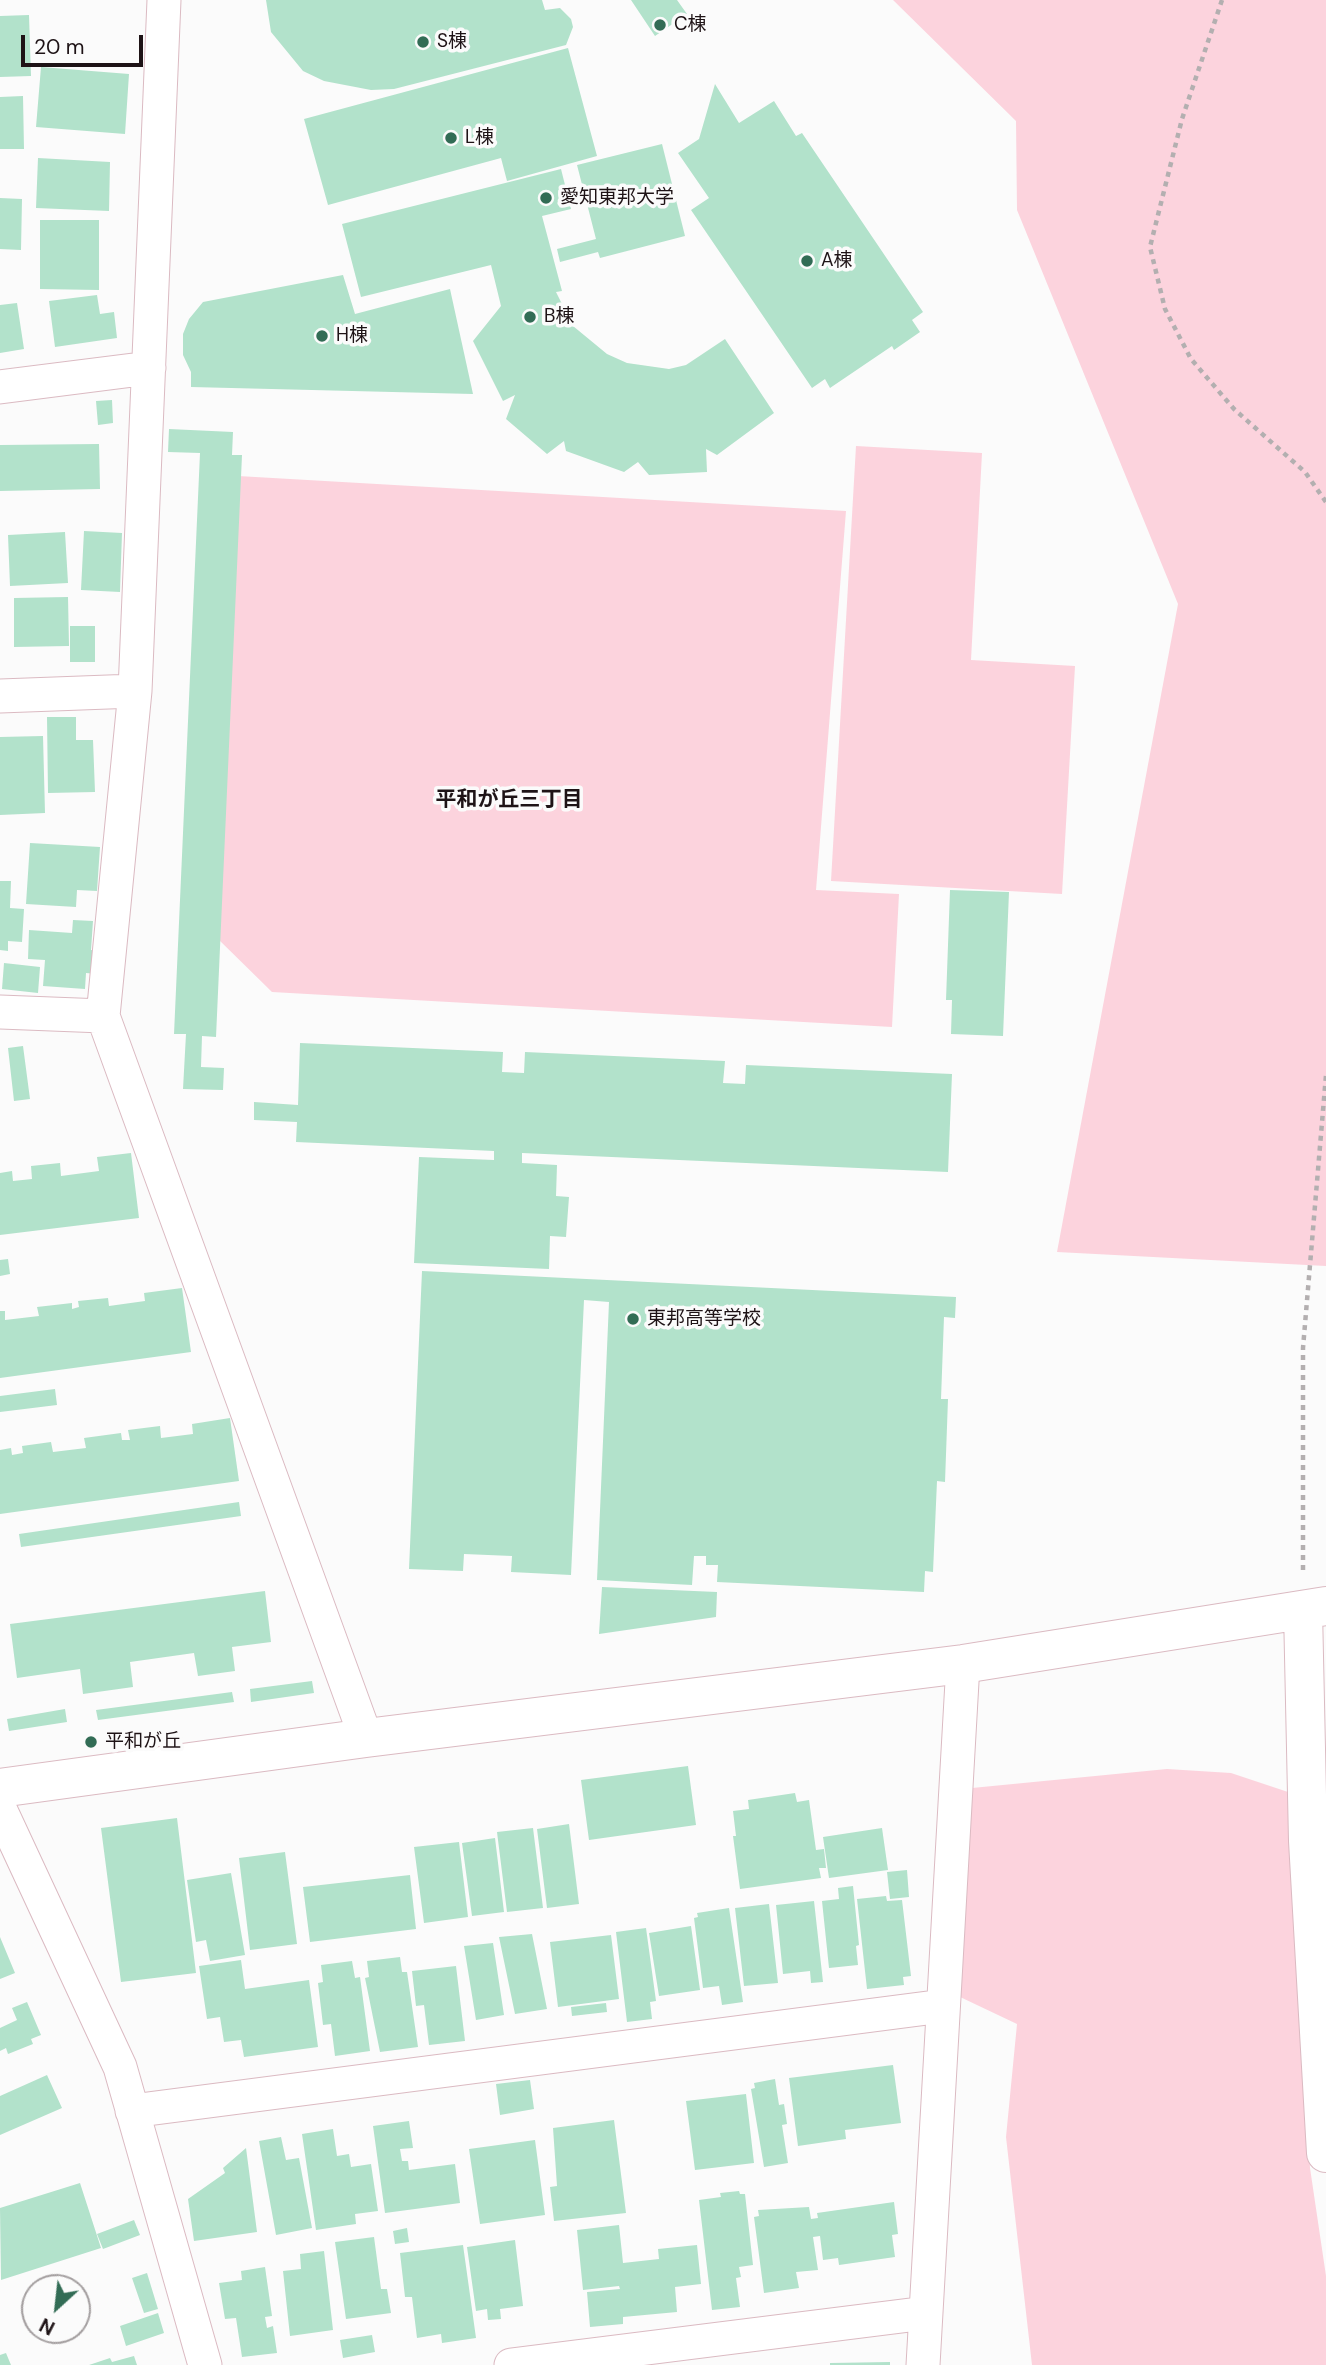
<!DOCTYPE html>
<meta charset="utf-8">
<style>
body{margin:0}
#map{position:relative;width:1326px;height:2365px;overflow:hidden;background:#fbfbfb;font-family:"DM Sans",sans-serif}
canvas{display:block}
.north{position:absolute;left:21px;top:2274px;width:70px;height:70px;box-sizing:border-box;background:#fbfbfb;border:2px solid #a39e9f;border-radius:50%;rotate:207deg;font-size:19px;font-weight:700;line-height:28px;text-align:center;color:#1e1316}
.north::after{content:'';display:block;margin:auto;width:24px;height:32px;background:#326c55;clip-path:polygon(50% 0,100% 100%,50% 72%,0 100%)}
.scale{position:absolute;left:21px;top:35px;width:122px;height:32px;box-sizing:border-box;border:4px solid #1e1316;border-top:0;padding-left:9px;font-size:21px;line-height:24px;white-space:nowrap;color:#1e1316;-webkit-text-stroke:5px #fbfbfb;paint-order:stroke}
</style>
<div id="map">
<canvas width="1326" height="2365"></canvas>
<div class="north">N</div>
<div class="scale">20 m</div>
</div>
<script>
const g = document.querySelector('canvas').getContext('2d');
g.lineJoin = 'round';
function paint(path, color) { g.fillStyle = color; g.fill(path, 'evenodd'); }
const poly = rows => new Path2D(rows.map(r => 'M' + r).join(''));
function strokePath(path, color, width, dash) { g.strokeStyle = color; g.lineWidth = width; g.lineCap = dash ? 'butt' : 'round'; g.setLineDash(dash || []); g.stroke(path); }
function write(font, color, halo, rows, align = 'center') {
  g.font = font + ' "DM Sans","Noto Sans JP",sans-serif'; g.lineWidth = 7; g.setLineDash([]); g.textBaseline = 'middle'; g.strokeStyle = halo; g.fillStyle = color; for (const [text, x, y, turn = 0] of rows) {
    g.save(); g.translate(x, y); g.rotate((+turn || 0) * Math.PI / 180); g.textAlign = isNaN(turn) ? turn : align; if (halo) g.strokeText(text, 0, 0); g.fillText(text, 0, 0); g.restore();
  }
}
paint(poly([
 [893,0,1326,0,1326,1266,1057,1252,1178,604,1017,210,1016,121],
 [856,446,982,453,971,660,1075,666,1062,894,831,881],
 [238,476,846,511,816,890,899,894,892,1027,272,992,216,937],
 [1167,1769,1231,1773,1291,1793,1310,2168,1326,2276,1326,2365,1032,2365,1006,2137,1017,2024,958,1996,972,1788]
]), '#fcd3dd');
paint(poly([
 [266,0,542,0,545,10,560,8,571,19,573,27,566,45,394,89,371,90,324,81,303,71,271,32],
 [631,0,677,0,687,14,655,36],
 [29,15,31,76,0,77,0,16],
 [568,48,597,156,507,181,501,158,328,205,304,119],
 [41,67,129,74,125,134,36,127],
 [715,84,739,123,774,101,796,136,802,133,923,312,912,320,920,332,894,350,892,346,830,388,825,379,812,388,691,210,709,198,678,153,699,139],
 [23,96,24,149,0,149,0,97],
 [662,144,685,236,600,258,598,252,560,262,557,249,596,239,577,165],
 [38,158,110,162,109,211,36,208],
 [561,169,571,209,542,216,562,291,556,292,573,326,607,354,627,363,669,369,686,365,725,339,774,413,717,455,706,449,707,472,649,475,638,462,624,472,566,451,564,441,547,454,506,419,515,395,503,401,473,341,501,306,491,265,361,297,342,224],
 [0,198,22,199,21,250,0,249],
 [40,220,99,220,99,290,40,289],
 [343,275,355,314,450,289,473,394,191,387,191,372,183,355,183,334,189,319,203,302],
 [97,295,100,314,114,312,117,338,55,347,49,301],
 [17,303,24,349,0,353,0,305],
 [112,400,113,423,98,425,96,401],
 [169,429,233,432,232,455,242,455,216,1037,202,1036,201,1067,224,1068,223,1090,183,1089,186,1034,174,1034,200,453,168,452],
 [99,444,100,489,0,491,0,445],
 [84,531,122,533,120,592,81,590],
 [65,532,68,583,10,586,8,535],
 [68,597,69,646,14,647,14,598],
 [70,626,95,626,95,662,70,662],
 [47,717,76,717,76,740,93,740,95,792,48,793],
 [43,736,45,813,0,815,0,737],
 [30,843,100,847,97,891,77,890,76,907,26,904],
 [0,881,11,881,10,908,24,909,22,942,8,941,8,951,0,950],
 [950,890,1009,892,1003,1036,951,1034,952,1000,946,1000],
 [73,920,93,921,91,950,99,951,97,974,86,973,85,989,43,986,45,960,28,959,29,930,72,933],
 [4,963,40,967,38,993,2,989],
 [300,1043,503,1052,502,1072,524,1073,525,1052,725,1061,723,1083,745,1084,746,1065,952,1074,948,1172,522,1153,522,1163,557,1165,556,1196,569,1197,566,1237,550,1236,549,1269,414,1263,419,1157,494,1160,494,1151,296,1142,297,1122,254,1120,254,1102,298,1105],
 [23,1046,30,1099,14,1101,8,1048],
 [131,1153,139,1218,0,1235,0,1173,12,1171,13,1181,32,1179,31,1166,60,1163,61,1176,99,1171,97,1157],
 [8,1259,10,1274,0,1276,0,1260],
 [422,1271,956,1297,955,1318,944,1317,941,1399,948,1399,945,1482,937,1481,933,1572,925,1571,924,1592,717,1582,718,1565,706,1565,706,1556,694,1556,692,1585,597,1580,609,1302,584,1300,571,1575,511,1572,512,1556,464,1554,463,1571,409,1569],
 [182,1288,191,1352,0,1378,0,1311,5,1311,5,1320,39,1316,37,1307,72,1303,72,1309,79,1307,78,1301,108,1298,109,1306,145,1301,144,1293],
 [55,1389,57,1405,0,1412,0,1396],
 [230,1418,239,1481,0,1514,0,1450,11,1448,12,1455,23,1453,22,1446,51,1442,53,1452,86,1448,84,1438,121,1433,122,1440,130,1440,128,1430,160,1426,161,1438,193,1434,192,1424],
 [239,1502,241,1516,21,1547,19,1534],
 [602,1587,717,1592,716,1617,599,1634],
 [265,1591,271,1642,232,1647,235,1671,198,1676,194,1653,130,1662,133,1687,83,1694,80,1669,17,1678,10,1624],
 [312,1681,314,1693,251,1702,250,1689],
 [232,1692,234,1702,98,1720,96,1710],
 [65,1709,67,1722,9,1731,7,1719],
 [688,1766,696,1825,589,1840,581,1780],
 [795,1793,797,1802,809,1800,816,1850,824,1849,826,1868,819,1868,821,1878,740,1889,733,1836,736,1836,733,1811,749,1809,748,1800],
 [177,1818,196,1973,121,1982,101,1828],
 [569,1824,579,1904,547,1908,537,1829],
 [533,1828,543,1908,507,1912,497,1832],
 [882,1828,888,1870,829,1878,823,1837],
 [495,1838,504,1912,472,1916,462,1843],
 [459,1842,468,1917,424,1923,414,1847],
 [285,1852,297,1944,250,1950,239,1858],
 [907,1870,909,1897,890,1899,887,1872],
 [231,1873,245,1955,210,1961,206,1940,196,1942,187,1880],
 [410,1875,416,1929,310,1942,303,1887],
 [853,1886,859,1945,856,1946,858,1965,829,1968,822,1901,839,1899,838,1888],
 [886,1896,887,1901,902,1900,911,1976,903,1977,904,1985,867,1989,857,1899],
 [814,1901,823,1982,811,1983,810,1971,783,1974,776,1905],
 [769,1904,778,1983,744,1986,735,1908],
 [729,1908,743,2002,722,2005,719,1986,703,1988,694,1918,698,1917,697,1913],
 [691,1926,700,1990,659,1996,649,1933],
 [646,1928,656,2001,650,2002,652,2019,627,2022,616,1932],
 [532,1934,547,2009,515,2014,499,1937],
 [611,1935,619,1999,558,2007,550,1942],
 [0,1937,15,1973,0,1979],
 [493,1943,504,2015,476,2020,464,1946],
 [400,1957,402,1972,407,1972,418,2047,380,2052,365,1978,369,1977,367,1961],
 [241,1960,245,1989,309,1980,318,2047,244,2057,241,2040,224,2042,220,2017,207,2019,199,1966],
 [352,1961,355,1978,360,1977,370,2051,335,2056,331,2024,323,2025,318,1983,323,1982,321,1965],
 [456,1966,465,2041,429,2045,424,2005,416,2006,412,1971],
 [27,2002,41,2035,31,2039,33,2044,8,2054,6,2048,0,2051,0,2028,17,2020,12,2008],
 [606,2003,607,2012,572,2016,571,2007],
 [893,2065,901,2123,845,2130,846,2139,798,2146,789,2078],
 [47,2075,62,2108,0,2135,0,2096],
 [775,2079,779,2105,784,2104,787,2124,782,2125,788,2163,764,2167,751,2089,755,2088,754,2083],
 [530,2080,534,2109,500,2115,496,2084],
 [746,2094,754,2163,695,2170,686,2101],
 [614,2120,626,2213,554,2221,550,2187,557,2186,553,2128],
 [409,2121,413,2148,400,2149,402,2161,408,2161,409,2170,455,2164,460,2203,385,2213,373,2126],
 [333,2129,337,2156,349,2154,351,2167,371,2164,378,2211,355,2214,356,2224,316,2230,302,2134],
 [281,2137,286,2160,299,2158,312,2228,276,2235,259,2141],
 [535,2140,545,2215,480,2224,469,2149],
 [246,2148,257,2232,194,2241,188,2199,225,2173,223,2168],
 [80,2183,101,2248,1,2280,0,2208],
 [739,2191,740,2194,745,2194,753,2265,739,2267,741,2277,736,2278,740,2307,712,2310,699,2200,721,2197,720,2193],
 [894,2202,898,2234,892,2235,895,2257,839,2265,838,2258,823,2260,820,2236,813,2237,818,2270,796,2272,799,2288,764,2293,754,2217,759,2216,758,2210,809,2207,811,2219,818,2218,817,2213],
 [134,2220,140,2235,103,2249,97,2234],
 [619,2225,623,2263,659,2259,658,2249,697,2245,701,2284,675,2287,677,2312,623,2317,623,2324,590,2327,587,2292,620,2289,619,2286,583,2290,577,2230],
 [407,2228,409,2242,395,2244,393,2231],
 [374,2237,381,2289,387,2289,391,2313,346,2319,335,2242],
 [515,2240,523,2306,500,2309,501,2319,488,2320,487,2309,476,2311,467,2247],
 [463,2245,476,2338,442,2343,441,2334,417,2338,412,2297,405,2297,400,2253],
 [324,2251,333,2330,290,2336,283,2271,301,2269,300,2254],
 [265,2267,272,2316,265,2317,267,2328,273,2326,277,2353,242,2357,236,2318,225,2319,219,2283,242,2280,241,2271],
 [147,2273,158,2309,144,2313,132,2278],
 [158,2313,164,2333,126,2346,120,2326],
 [372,2335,375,2352,343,2358,340,2340],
 [6,2353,11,2365,0,2365,0,2355],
 [134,2356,137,2365,89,2365,110,2358,112,2362],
 [890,2362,890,2365,830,2365,830,2363]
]), '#b2e2cb');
const street = poly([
 [164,0,135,691,103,1016,366,1738],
 [0,387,149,368],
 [0,696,135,691],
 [0,1012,103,1016],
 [0,1809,120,2067,205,2365],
 [132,2111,943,2006],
 [511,2365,926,2313],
 [923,2365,963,1664]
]);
const secondary = poly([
 [1303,1610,1308,1841,1326,2153],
 [0,1788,366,1738,963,1664,1326,1606]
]);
strokePath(street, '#dbbac2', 35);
strokePath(secondary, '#dbbac2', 40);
strokePath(poly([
 [1222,0,1182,119,1150,247,1165,309,1191,359,1234,409,1305,472,1326,502],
 [1303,1570,1303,1348,1326,1075]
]), '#b3afb0', 4.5, [5, 5]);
strokePath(street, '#fff', 33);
strokePath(secondary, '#fff', 38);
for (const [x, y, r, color] of [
 [660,25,7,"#326c55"],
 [423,42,7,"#326c55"],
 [451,138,7,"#326c55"],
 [546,198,7,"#326c55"],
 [807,261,7,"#326c55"],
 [530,317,7,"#326c55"],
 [322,336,7,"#326c55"],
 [633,1319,7,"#326c55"],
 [91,1742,7,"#326c55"]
]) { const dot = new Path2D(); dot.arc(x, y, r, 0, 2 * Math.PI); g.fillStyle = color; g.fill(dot); strokePath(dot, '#fbfbfb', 2.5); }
write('19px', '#1e1316', '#fbfbfb', [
 ["C棟",674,25],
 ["S棟",437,42],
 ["L棟",465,138],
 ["愛知東邦大学",560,198],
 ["A棟",821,261],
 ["B棟",544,317],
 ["H棟",336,336],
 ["東邦高等学校",647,1319],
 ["平和が丘",105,1742]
], 'left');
write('bold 21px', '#1e1316', '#fbfbfb', [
 ["平和が丘三丁目",509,800]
]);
</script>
